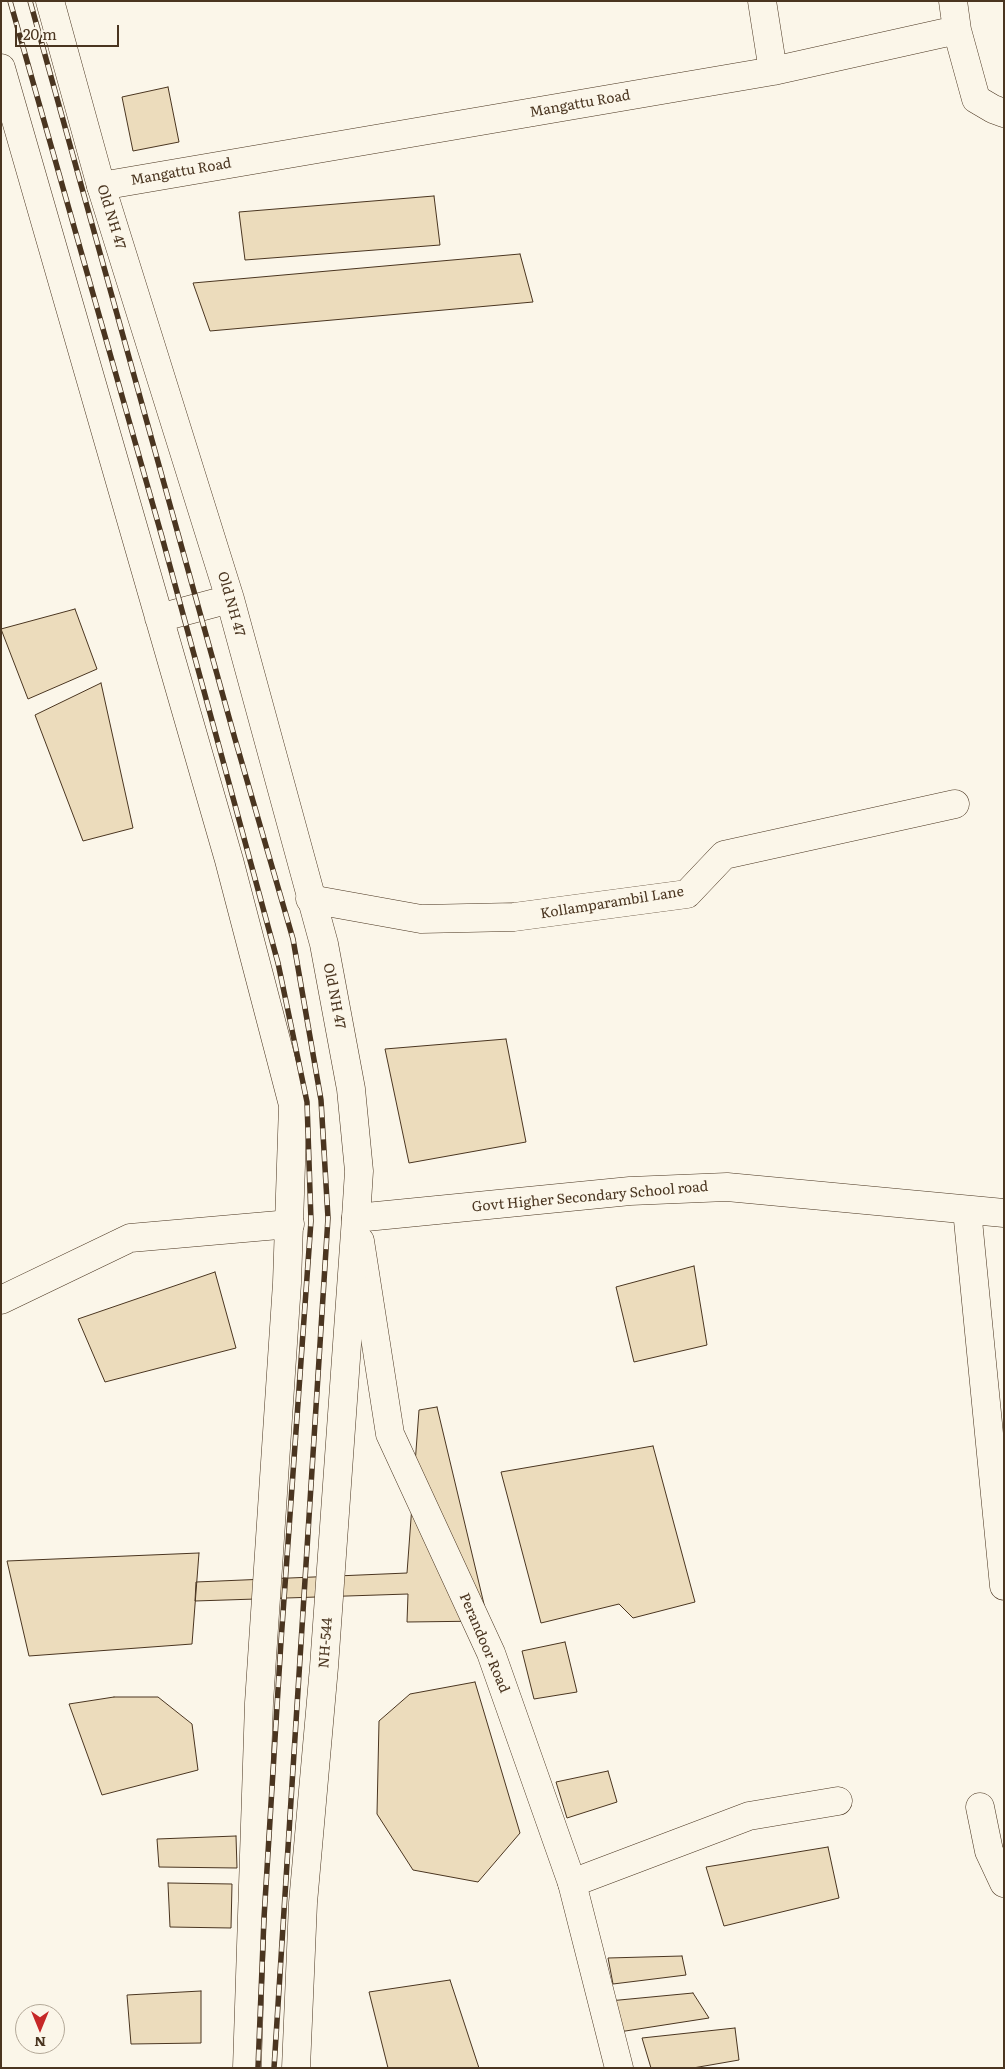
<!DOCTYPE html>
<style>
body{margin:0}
#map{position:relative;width:1005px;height:2069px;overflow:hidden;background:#fbf6e9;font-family:Literata,serif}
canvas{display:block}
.frame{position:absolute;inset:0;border:2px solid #4a3520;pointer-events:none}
.north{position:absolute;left:15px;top:2004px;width:50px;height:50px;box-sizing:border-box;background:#fbf6e9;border:1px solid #b4a999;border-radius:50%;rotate:180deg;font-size:14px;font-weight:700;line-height:20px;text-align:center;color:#4a3520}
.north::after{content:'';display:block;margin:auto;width:18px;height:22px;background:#c62828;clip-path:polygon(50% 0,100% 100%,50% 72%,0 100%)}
.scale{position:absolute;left:15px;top:25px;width:104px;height:22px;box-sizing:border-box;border:2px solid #4a3520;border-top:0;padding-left:6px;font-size:15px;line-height:18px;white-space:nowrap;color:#4a3520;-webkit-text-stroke:4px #fbf6e9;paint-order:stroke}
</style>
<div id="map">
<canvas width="1005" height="2069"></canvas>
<div class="frame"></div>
<div class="north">N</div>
<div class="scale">20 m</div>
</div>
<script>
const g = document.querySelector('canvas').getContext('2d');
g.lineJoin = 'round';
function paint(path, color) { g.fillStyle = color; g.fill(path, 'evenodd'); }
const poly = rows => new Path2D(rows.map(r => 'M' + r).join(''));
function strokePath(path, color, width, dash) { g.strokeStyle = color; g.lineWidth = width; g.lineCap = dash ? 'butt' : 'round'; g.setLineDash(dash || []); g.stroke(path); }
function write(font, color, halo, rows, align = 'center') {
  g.font = font + ' Literata,serif'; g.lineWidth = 4; g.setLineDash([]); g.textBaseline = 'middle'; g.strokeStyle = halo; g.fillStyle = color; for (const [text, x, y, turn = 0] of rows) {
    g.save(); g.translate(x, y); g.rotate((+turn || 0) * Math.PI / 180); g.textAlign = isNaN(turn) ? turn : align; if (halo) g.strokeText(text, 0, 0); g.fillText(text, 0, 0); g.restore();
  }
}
const building = poly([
 [168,87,179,142,133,151,122,97,168,87],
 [434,196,440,245,245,260,239,212,434,196],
 [520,254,533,302,210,331,193,283,520,254],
 [75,609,97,669,28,699,1,629,75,609],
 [101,683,133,828,83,841,35,715,101,683],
 [506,1039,526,1142,409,1163,385,1049,506,1039],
 [694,1266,707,1345,634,1362,616,1287,694,1266],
 [215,1272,236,1348,105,1382,78,1319,215,1272],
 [437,1407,488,1621,407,1622,408,1594,195,1601,196,1582,407,1573,419,1410,437,1407],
 [653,1446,695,1602,633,1618,619,1604,541,1623,501,1472,653,1446],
 [199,1553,192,1644,29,1656,7,1561,199,1553],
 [565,1642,577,1692,534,1699,522,1651,565,1642],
 [475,1682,520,1833,478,1882,413,1870,377,1814,379,1721,410,1694,475,1682],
 [114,1697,158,1697,192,1724,198,1770,102,1795,69,1704,114,1697],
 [608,1771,617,1802,567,1818,556,1782,608,1771],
 [236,1836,237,1868,159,1867,157,1839,236,1836],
 [828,1847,839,1898,724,1926,706,1867,828,1847],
 [168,1883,232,1884,231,1928,170,1927,168,1883],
 [682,1956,686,1975,613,1984,608,1958,682,1956],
 [450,1980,479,2068,388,2068,369,1992,450,1980],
 [201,1991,201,2043,131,2044,127,1995,201,1991],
 [693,1993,709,2018,619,2032,609,2001,693,1993],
 [735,2028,739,2060,693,2068,651,2068,642,2038,735,2028]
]);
paint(building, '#ecdcbc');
strokePath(building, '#4a3520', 1);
const street = poly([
 [762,1,773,71],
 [953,1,957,30],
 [101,186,773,71,957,30,976,99,993,109,1004,113],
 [310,899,421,919,514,917,687,894,724,855,955,804],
 [967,1210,1004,1586],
 [356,1218,630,1191,727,1187,1004,1213],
 [980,1807,989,1851,1004,1883],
 [572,1883,749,1816,838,1801]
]);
const secondary = poly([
 [360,1241,390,1434,491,1653,572,1883,619,2068],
 [1,1300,130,1238,290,1224]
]);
const primary = poly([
 [50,1,101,186,230,599,324,944,351,1089,359,1171,356,1218,324,1667,303,1903,296,2068],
 [1,68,229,860,293,1105,287,1283,259,1703,247,2068],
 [159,618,230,599]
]);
strokePath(street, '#4a3520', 29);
strokePath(secondary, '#4a3520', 29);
strokePath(primary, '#4a3520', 29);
strokePath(street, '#fbf6e9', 28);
strokePath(secondary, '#fbf6e9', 28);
strokePath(primary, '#fbf6e9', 28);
const rail = poly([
 [10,1,162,537,278,963,307,1102,311,1221,281,1641,264,1918,258,2068],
 [30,1,235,739,293,939,321,1100,328,1218,274,2068]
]);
strokePath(rail, '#4a3520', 5.5);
strokePath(rail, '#fbf6e9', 4, [11]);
write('14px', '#4a3520', '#fbf6e9', [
 ["Mangattu Road",580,104,-10],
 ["Mangattu Road",181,172,-10],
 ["Old NH 47",111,217,73],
 ["Old NH 47",231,604,74],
 ["Kollamparambil Lane",612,903,-9],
 ["Old NH 47",334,996,79],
 ["Govt Higher Secondary School road",590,1197,-5],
 ["NH-544",326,1643,-86],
 ["Perandoor Road",484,1643,67]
]);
</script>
